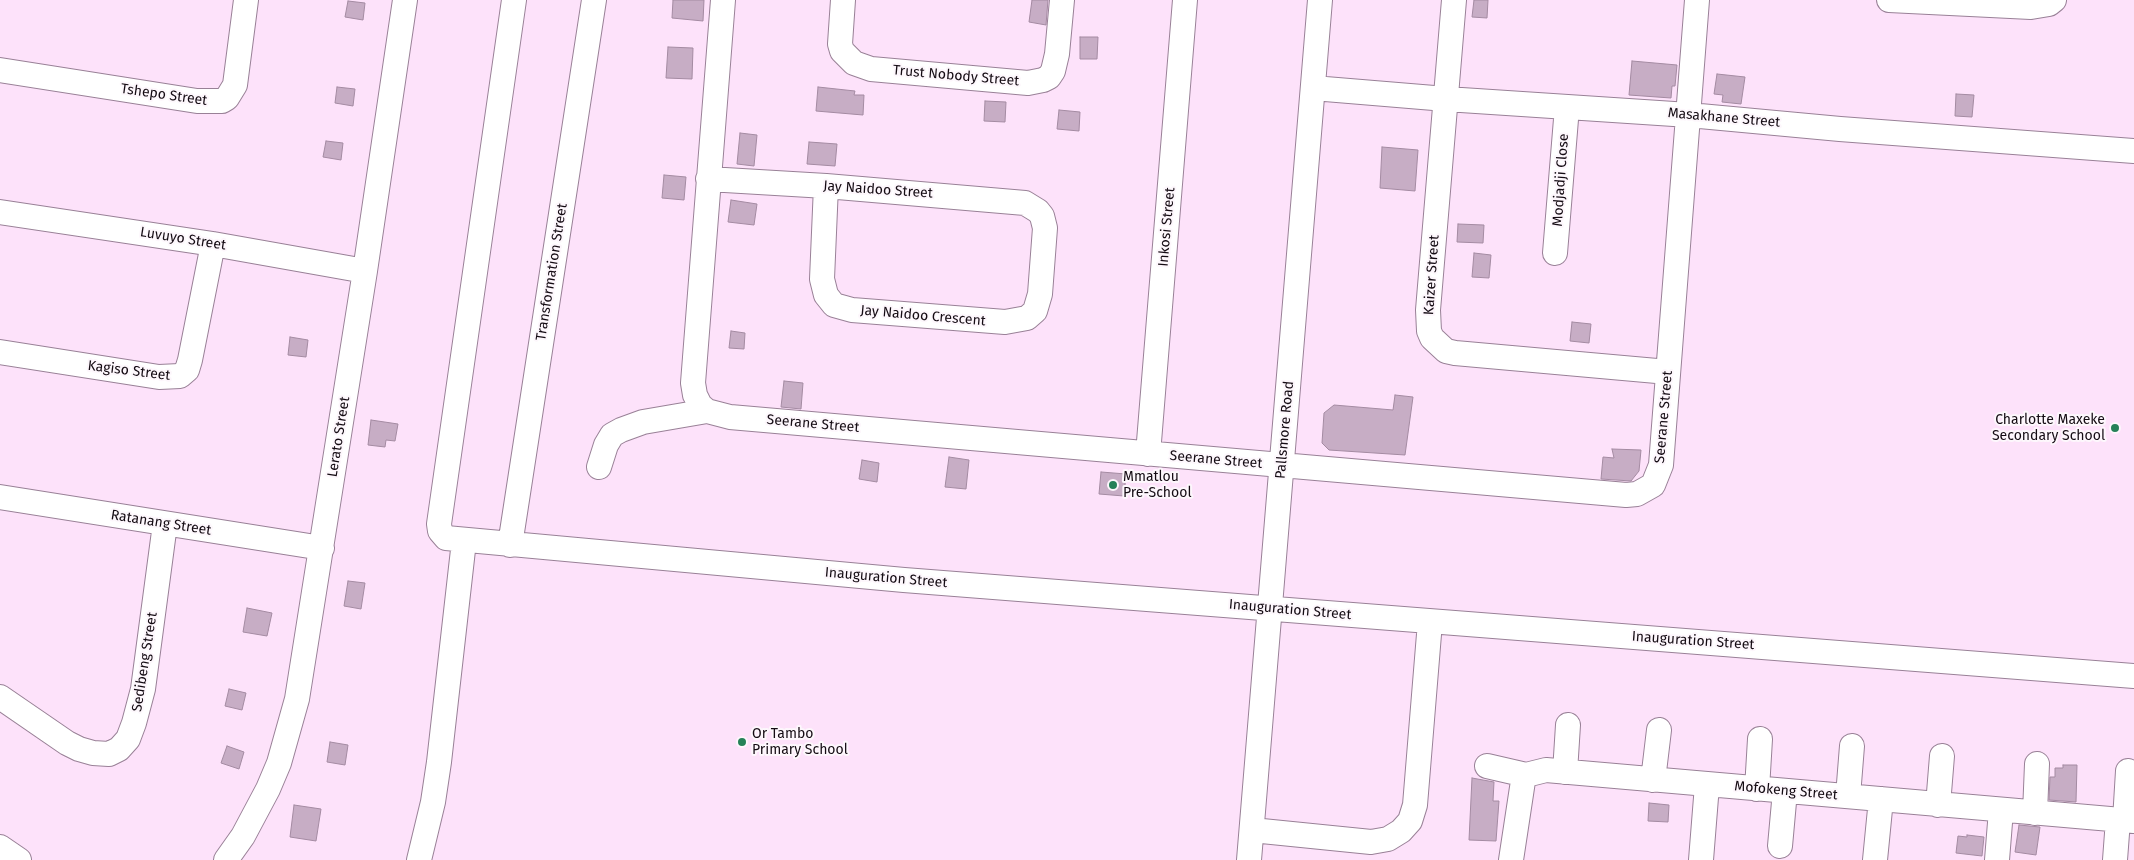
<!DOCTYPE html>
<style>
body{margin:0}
canvas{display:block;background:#fde2fa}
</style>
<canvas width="2134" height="860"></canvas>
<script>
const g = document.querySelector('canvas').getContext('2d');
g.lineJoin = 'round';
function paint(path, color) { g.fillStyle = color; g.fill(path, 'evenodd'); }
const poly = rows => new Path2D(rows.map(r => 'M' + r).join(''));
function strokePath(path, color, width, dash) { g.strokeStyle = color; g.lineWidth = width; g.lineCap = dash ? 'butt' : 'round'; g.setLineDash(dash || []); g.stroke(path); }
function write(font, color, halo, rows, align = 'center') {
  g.font = font + ' "Fira Sans",sans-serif'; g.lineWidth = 4; g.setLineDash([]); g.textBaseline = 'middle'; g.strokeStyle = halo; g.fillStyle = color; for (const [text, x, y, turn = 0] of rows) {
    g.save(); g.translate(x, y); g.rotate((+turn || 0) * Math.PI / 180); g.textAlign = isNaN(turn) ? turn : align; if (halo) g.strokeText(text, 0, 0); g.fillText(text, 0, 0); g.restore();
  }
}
const building = poly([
 [673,0,704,0,703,21,672,18,673,0],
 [1032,0,1048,0,1046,25,1029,22,1032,0],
 [1474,0,1488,0,1487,18,1472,17,1474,0],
 [348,1,365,3,363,20,345,17,348,1],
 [1080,37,1098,37,1097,59,1080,59,1080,37],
 [668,47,693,48,692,79,666,78,668,47],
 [1632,61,1677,65,1675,86,1672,86,1671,98,1629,95,1632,61],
 [1717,74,1745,77,1741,104,1722,102,1723,95,1714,94,1717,74],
 [337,87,355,89,353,106,335,103,337,87],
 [818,87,855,91,854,95,864,95,863,115,816,111,818,87],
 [1956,94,1974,95,1972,117,1955,116,1956,94],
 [985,101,1006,102,1005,122,984,121,985,101],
 [1059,110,1080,112,1079,131,1057,129,1059,110],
 [740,133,757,135,754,166,737,164,740,133],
 [326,141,343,143,341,160,323,157,326,141],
 [809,142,837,144,835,166,807,164,809,142],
 [1382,147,1418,150,1415,191,1380,188,1382,147],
 [664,175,686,177,684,200,662,198,664,175],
 [731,200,757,204,754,225,728,222,731,200],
 [1458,224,1484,225,1483,243,1457,242,1458,224],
 [1474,253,1491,255,1489,278,1472,277,1474,253],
 [1572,322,1591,324,1589,343,1570,341,1572,322],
 [731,331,745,333,744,349,729,348,731,331],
 [290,337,308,340,306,357,288,355,290,337],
 [784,381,803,383,801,409,781,407,784,381],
 [1395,395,1413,397,1405,455,1329,450,1322,443,1324,413,1334,405,1393,410,1395,395],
 [371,420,398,424,395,441,386,440,385,447,368,445,371,420],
 [1612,449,1641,450,1639,471,1631,481,1601,479,1603,457,1614,458,1612,449],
 [949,457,969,460,966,489,945,487,949,457],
 [862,460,879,463,877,482,859,479,862,460],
 [1101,472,1126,474,1124,496,1099,494,1101,472],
 [348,581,365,583,361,609,344,606,348,581],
 [247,608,272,613,267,636,243,632,247,608],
 [229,689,246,693,242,710,225,706,229,689],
 [330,742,348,745,345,765,327,762,330,742],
 [227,746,244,752,239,769,221,763,227,746],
 [2063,765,2077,765,2076,802,2049,800,2050,777,2055,777,2055,768,2063,768,2063,765],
 [1472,778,1494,782,1493,801,1499,801,1496,841,1469,840,1472,778],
 [1649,803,1669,805,1668,822,1648,821,1649,803],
 [294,805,321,809,316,841,290,837,294,805],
 [2019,825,2040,827,2036,855,2015,852,2019,825],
 [1967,835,1984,837,1982,856,1956,853,1958,836,1967,837,1967,835]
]);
paint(building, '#c7adc5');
strokePath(building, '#a48ba2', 1);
const minor = poly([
 [514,0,439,524,440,531,446,538,904,580,2134,676],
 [723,0,693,383,695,395,700,405,707,411,730,417,1626,495,1637,494,1653,485,1661,465,1697,0],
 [843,0,840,44,842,51,854,63,871,69,1028,83,1043,80,1049,77,1053,71,1057,54,1062,0],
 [1454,0,1428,310,1429,331,1432,338,1446,351,1455,353,1668,372],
 [1889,0,2031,7,2049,4,2054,0],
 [0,70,197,101,222,101,227,98,235,85,246,0],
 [1313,88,1446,99,1689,115,1840,129,2134,151],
 [708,179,826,186,1025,203,1038,211,1042,216,1045,228,1040,294,1035,311,1027,318,1005,322,852,310,834,305,826,295,822,279,826,186],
 [0,212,213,244,365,271],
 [1555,253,1567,107],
 [0,352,159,377,180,376,187,370,190,360,213,244],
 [1148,454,1185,0],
 [599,467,606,445,612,435,621,430,643,422,707,411],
 [0,497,322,548],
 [510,545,594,0],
 [0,697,67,743,79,749,93,753,109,754,119,749,128,739,134,723,143,689,165,524],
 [1487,766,1526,775],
 [1565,772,1568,725],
 [1653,780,1659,730],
 [1757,789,1760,739],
 [1848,796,1852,746],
 [1938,805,1942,756],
 [2035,813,2037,764],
 [2125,820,2128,771],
 [1252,830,1371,842,1388,839,1401,831,1410,821,1415,805,1430,622],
 [1780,846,1785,791],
 [0,847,19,860],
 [226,860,243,836,268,789,279,763,297,699,365,271,405,0],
 [419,860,433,802,439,762,464,541],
 [1249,860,1320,0],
 [1511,860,1523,781,1526,775,1546,770,2134,821],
 [1701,860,1707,785],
 [1875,860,1881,799],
 [1997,860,2001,810],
 [2115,860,2118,820]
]);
strokePath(minor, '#998197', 26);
strokePath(minor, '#fff', 24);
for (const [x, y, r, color] of [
 [2115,428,5,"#258158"],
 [1113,485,5,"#258158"],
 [742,742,5,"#258158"]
]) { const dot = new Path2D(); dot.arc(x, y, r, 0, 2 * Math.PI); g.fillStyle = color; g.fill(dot); strokePath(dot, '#fdf7fc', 2); }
write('14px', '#140b13', '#fdf7fc', [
 ["Trust Nobody Street",956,76,5],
 ["Tshepo Street",164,95,8],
 ["Masakhane Street",1724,118,5],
 ["Modjadji Close",1561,180,-86],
 ["Jay Naidoo Street",878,190,4],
 ["Inkosi Street",1167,227,-85],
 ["Luvuyo Street",183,239,9],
 ["Transformation Street",552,272,-81],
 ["Kaizer Street",1432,275,-86],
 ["Jay Naidoo Crescent",923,316,5],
 ["Kagiso Street",129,371,7],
 ["Seerane Street",1664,417,-85],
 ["Seerane Street",813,424,5],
 ["Pallsmore Road",1285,430,-85],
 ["Lerato Street",339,437,-81],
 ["Seerane Street",1216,460,5],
 ["Ratanang Street",161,523,9],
 ["Inauguration Street",886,578,5],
 ["Inauguration Street",1290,610,5],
 ["Inauguration Street",1693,641,4],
 ["Sedibeng Street",145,662,-81],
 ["Mofokeng Street",1786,791,5]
]);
write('14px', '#140b13', '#fdf7fc', [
 ["Charlotte Maxeke",2105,420,"right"],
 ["Secondary School",2105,436,"right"],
 ["Mmatlou",1123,477],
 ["Pre-School",1123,493],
 ["Or Tambo",752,734],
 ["Primary School",752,750]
], 'left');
</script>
